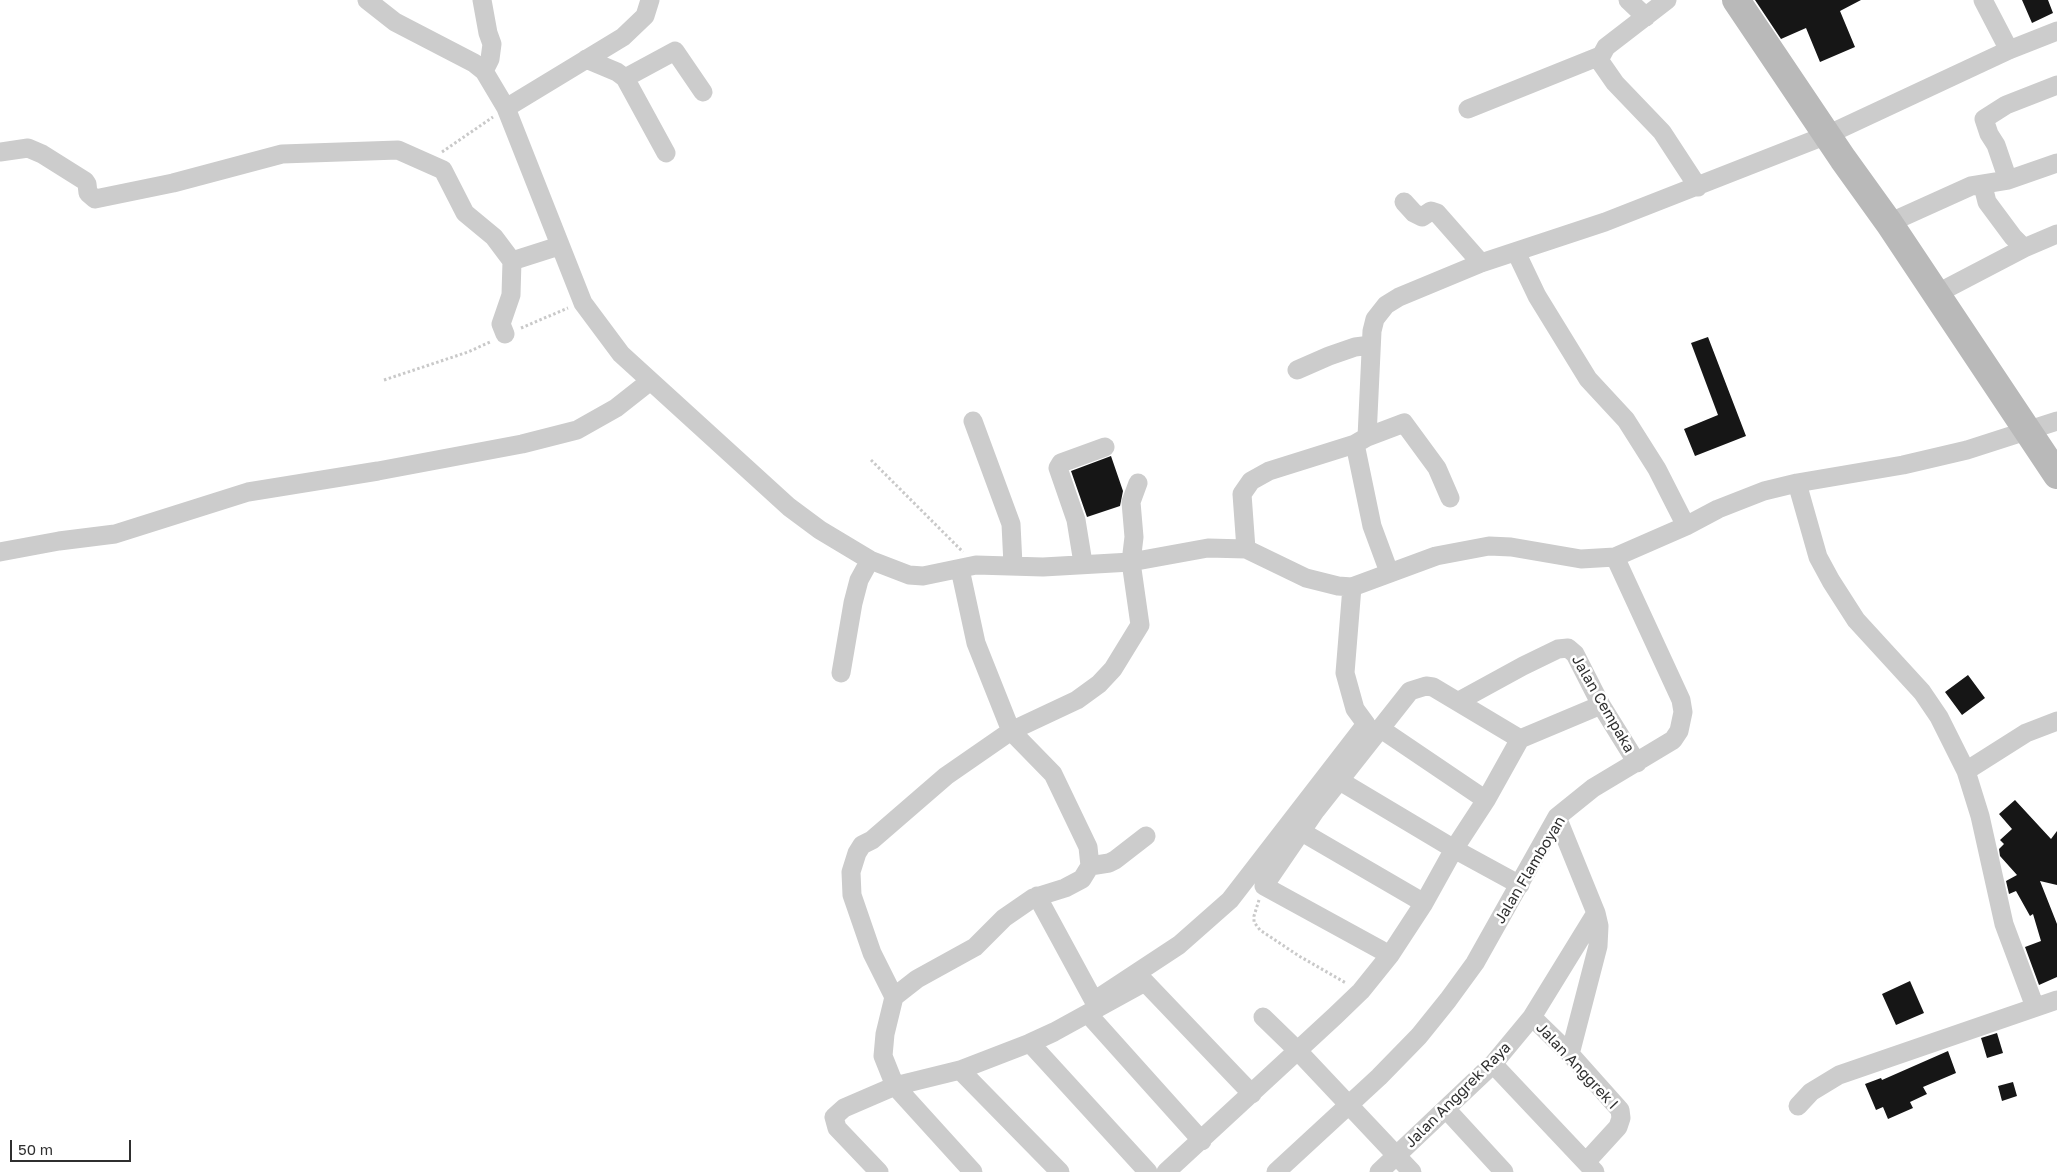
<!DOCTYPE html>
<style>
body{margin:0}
#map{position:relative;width:2057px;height:1172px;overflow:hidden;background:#fff;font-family:"Golos Text",sans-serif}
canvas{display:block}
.scale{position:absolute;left:10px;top:1140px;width:121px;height:22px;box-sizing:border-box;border:2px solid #2f2f2f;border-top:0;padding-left:6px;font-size:15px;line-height:18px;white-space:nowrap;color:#2f2f2f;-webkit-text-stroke:4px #fff;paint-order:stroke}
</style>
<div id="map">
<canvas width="2057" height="1172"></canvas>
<div class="scale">50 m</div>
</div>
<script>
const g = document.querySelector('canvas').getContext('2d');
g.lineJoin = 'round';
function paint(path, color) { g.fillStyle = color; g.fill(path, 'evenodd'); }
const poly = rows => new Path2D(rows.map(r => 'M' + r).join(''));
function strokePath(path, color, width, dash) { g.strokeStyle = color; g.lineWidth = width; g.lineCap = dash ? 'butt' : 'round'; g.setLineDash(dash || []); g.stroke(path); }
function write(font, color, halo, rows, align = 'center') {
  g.font = font + ' "Golos Text",sans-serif'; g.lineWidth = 5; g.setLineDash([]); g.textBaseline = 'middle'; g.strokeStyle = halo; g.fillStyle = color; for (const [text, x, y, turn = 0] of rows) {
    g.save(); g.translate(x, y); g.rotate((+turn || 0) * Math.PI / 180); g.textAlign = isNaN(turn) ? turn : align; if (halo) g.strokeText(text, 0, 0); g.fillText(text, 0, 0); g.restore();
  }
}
paint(poly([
 [1755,0,1861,0,1840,11,1855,47,1820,62,1806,28,1781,39],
 [2022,0,2048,0,2053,13,2032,23],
 [1708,337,1746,436,1695,456,1684,429,1718,415,1691,343],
 [1111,456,1123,491,1120,506,1087,517,1071,471],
 [1968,675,1985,698,1962,715,1945,692],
 [2015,800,2051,839,2057,831,2057,885,2040,881,2057,924,2057,977,2039,985,2025,947,2041,941,2033,914,2030,916,2016,891,2009,894,2006,881,2017,875,2000,856,1999,849,2004,844,2000,840,2012,829,1999,814],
 [1910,981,1924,1013,1896,1025,1882,994],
 [1997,1033,2003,1053,1987,1058,1981,1038],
 [1948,1051,1956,1073,1923,1087,1927,1094,1910,1102,1913,1108,1888,1119,1883,1107,1876,1110,1865,1084,1881,1078,1882,1080],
 [2013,1082,2017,1096,2002,1101,1998,1086]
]), '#161616');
strokePath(poly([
 [442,152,493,117],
 [521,328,568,308],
 [384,380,468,352,490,342],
 [871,460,963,552],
 [1259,900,1254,916,1254,922,1260,930,1299,956,1346,983]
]), '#c9c9c9', 3, [2.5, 2.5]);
strokePath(poly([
 [367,0,395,22,474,63,484,71,506,108,583,303,621,354,789,507,820,530,870,560,909,575,923,576,976,565,1043,567,1131,562,1208,548,1246,549,1306,578,1338,586,1352,587,1436,556,1489,546,1511,547,1581,559,1615,557,1686,526,1718,509,1764,491,1797,483,1903,465,1967,450,2057,421],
 [482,0,488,33,492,44,490,59,484,71],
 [1628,0,1646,17],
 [1667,0,1606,47,1599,60,1615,83,1662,132,1698,187],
 [1983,0,2009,50],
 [586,59,617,72,625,78,666,153],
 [625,78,675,51,703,92],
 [506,108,623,37,645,16,650,0],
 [1468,109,1600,56],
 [0,152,28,148,42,154,85,181,87,184,88,193,95,199,173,183,282,154,398,150,443,170,465,213,494,237,512,261],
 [2008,180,1996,145,1989,134,1984,119,2006,105,2057,85],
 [1983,186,1987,202,2013,237,2024,248],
 [1404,202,1414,213,1422,217,1431,211,1437,213,1481,263],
 [1889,223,1971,186,2008,180,2057,163],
 [1516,252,1537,296,1588,379,1626,420,1657,469,1686,526],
 [1936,294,2024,248,2057,234],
 [505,334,501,324,511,295,512,261,559,246],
 [1297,370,1329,356,1355,347,1371,345],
 [973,421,1011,524,1013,565],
 [1367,437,1404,423,1437,468,1450,498],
 [1355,444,1372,526,1389,572],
 [1797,483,1818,557,1831,581,1856,620,1922,692,1939,717,1966,771,1980,816,2004,924,2035,1007],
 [1246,549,1242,494,1251,481,1269,471,1355,444,1367,437,1372,331,1375,319,1386,305,1399,297,1481,263,1605,222,1827,135,2009,50,2057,31],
 [0,552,59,541,115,534,248,492,378,471,522,444,577,430,616,408,649,382],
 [1083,563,1076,520,1058,468,1061,463,1105,447],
 [841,673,853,603,859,580,870,560],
 [1459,701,1523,666,1558,649,1568,648,1575,654,1601,705,1637,763],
 [1381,729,1486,800],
 [1966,771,2026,733,2057,721],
 [1340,781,1454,849,1520,885],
 [1557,817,1596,913,1599,926,1598,946,1570,1054],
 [1302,832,1424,903],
 [1090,866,1109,863,1115,860,1146,836],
 [1037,896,1094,1001,1179,945,1230,900,1366,724,1355,709,1345,673,1352,587],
 [1390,955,1264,886,1316,810,1410,691,1426,686,1433,687,1520,739],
 [894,997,872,953,852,895,851,872,857,853,862,845,872,840,946,776,1011,731,1077,700,1099,684,1113,669,1140,625,1131,562,1134,537,1131,502,1138,483],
 [1088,1014,1202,1141],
 [1263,1017,1297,1050,1412,1172],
 [1532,1017,1570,1054,1620,1110,1621,1118,1618,1127,1586,1162],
 [1030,1043,960,1070,1060,1172],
 [1493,1064,1595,1172],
 [960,1070,895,1086,973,1172],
 [1798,1106,1811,1092,1839,1075,2057,1000],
 [1447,1110,1504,1172],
 [879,1172,837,1128,834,1117,844,1108,895,1086,883,1056,885,1034,894,997,917,979,975,947,1004,918,1033,898,1065,888,1082,879,1090,866,1088,847,1053,774,1011,731,976,643,960,569],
 [1148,1172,1030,1043,1054,1032,1145,982,1252,1094],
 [1166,1172,1335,1016,1361,991,1390,955,1424,903,1454,849,1486,800,1520,739,1601,705],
 [1276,1172,1379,1077,1419,1036,1448,1000,1475,963,1557,817,1593,788,1673,740,1679,731,1683,712,1681,700,1615,557],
 [1379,1172,1493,1064,1532,1017,1596,913]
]), '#ccc', 19);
strokePath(poly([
 [1736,0,1843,159,1889,223,2057,475]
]), '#b9b9b9', 28);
write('15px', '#2f2f2f', '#fff', [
 ["Jalan Cempaka",1603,704,60],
 ["Jalan Flamboyan",1530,870,-59],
 ["Jalan Anggrek I",1577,1066,47],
 ["Jalan Anggrek Raya",1458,1095,-45]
]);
</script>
